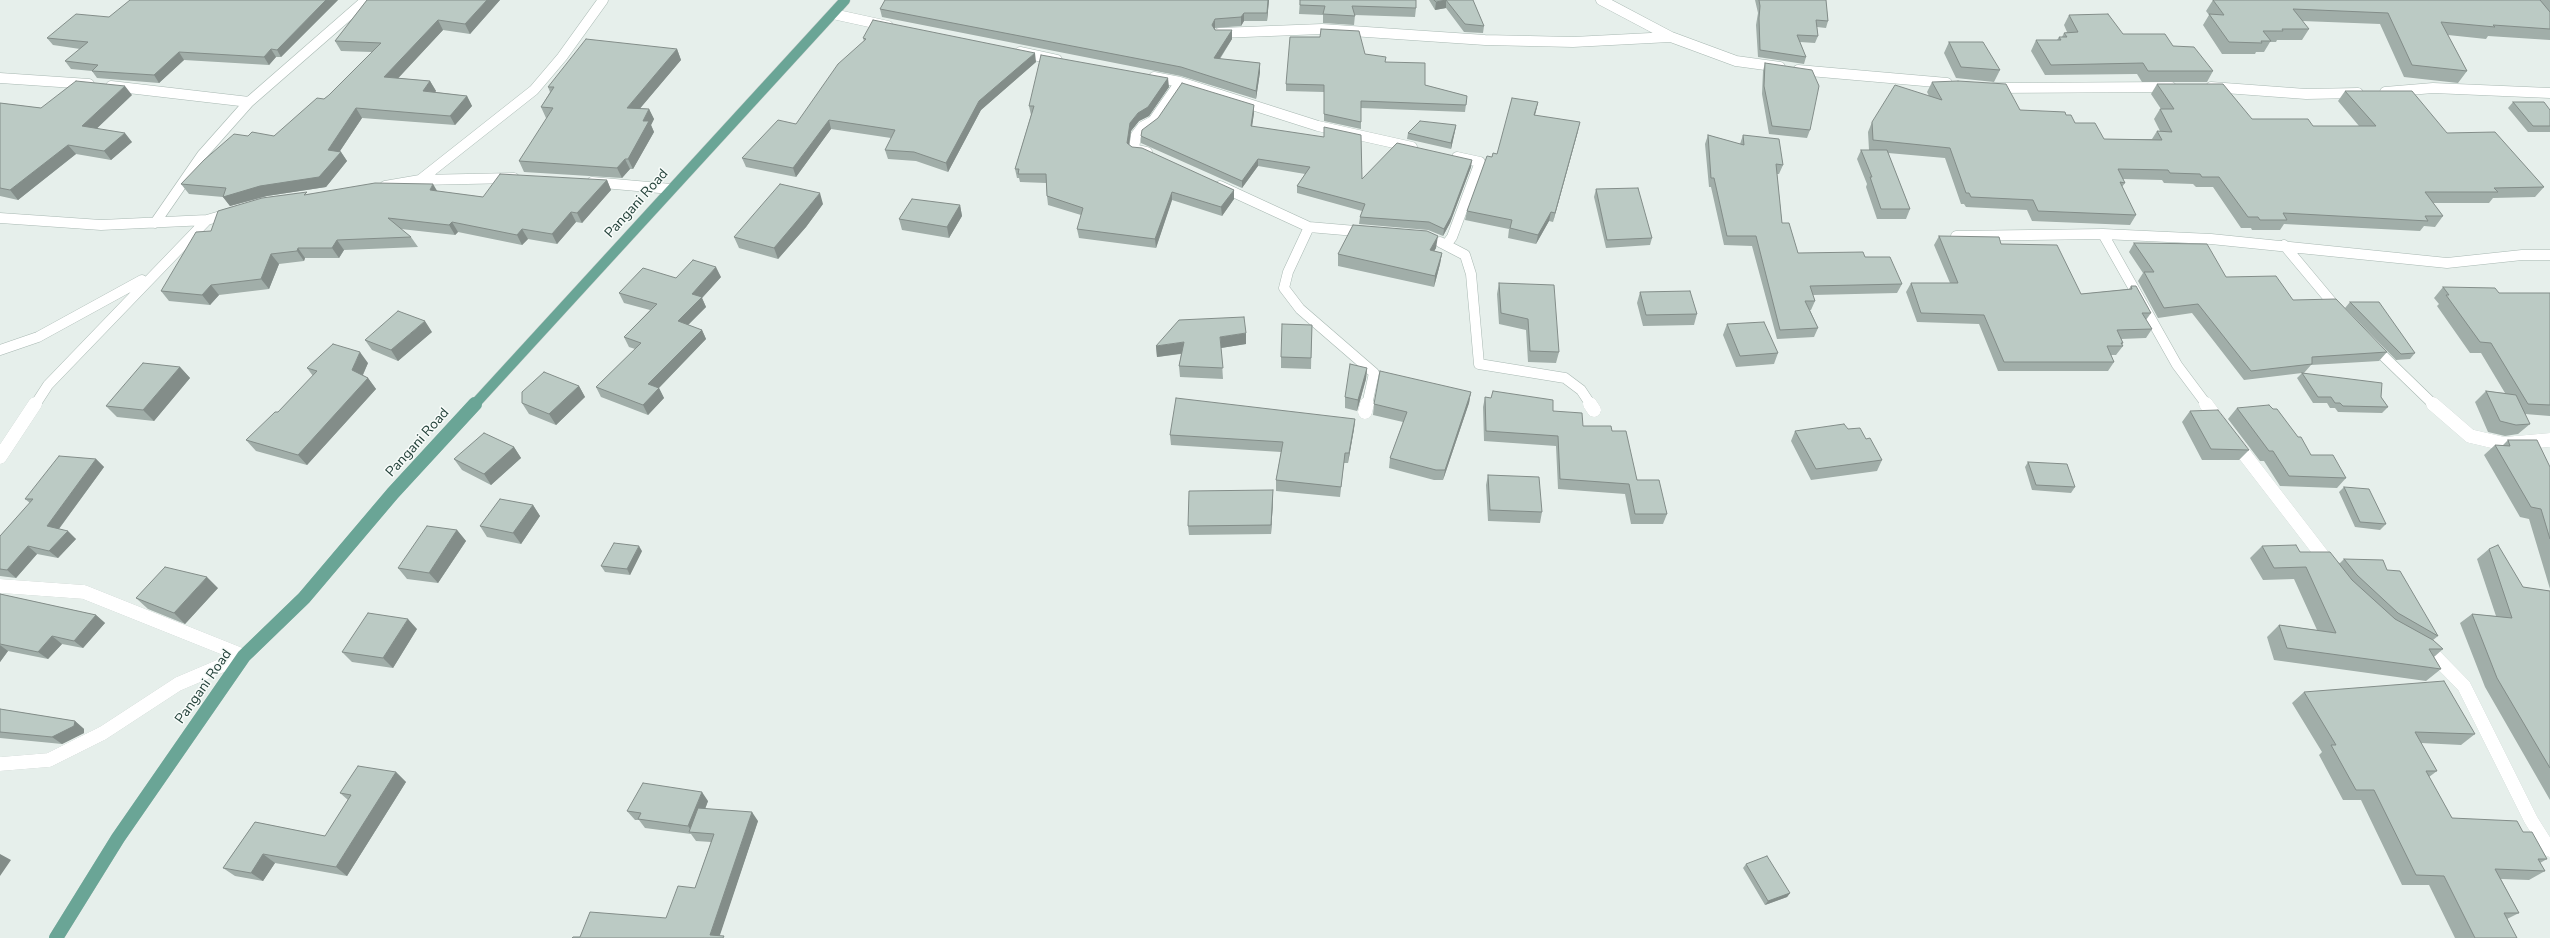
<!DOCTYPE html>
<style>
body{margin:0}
canvas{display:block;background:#e6efeb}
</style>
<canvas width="2550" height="938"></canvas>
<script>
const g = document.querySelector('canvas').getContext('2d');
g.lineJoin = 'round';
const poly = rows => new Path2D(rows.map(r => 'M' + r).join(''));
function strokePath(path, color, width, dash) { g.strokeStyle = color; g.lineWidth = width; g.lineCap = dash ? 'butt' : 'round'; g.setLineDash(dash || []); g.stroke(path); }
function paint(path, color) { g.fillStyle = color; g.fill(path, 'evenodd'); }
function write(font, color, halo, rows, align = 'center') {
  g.font = font + ' "Nunito Sans",sans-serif'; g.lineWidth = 3; g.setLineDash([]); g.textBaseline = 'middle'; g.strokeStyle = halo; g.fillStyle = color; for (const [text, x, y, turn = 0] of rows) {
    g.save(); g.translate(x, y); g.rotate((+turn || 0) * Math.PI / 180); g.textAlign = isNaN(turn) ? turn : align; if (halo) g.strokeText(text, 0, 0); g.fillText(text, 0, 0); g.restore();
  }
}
const minorFar1 = poly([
 [1601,0,1671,37,1736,61,1780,67],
 [833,14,888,26],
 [1219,33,1322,29,1485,40,1573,42,1670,37],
 [1020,52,1057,60],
 [1798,70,1947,83],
 [1154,77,1180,82,1318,126,1412,147],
 [0,78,89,84],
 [111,86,249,102],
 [2211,87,2306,94,2358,93],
 [1993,88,2171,87],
 [2385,92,2433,88,2550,93],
 [1147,152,1134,149,1136,135,1142,127,1153,121,1180,82],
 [420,180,534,90,562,57,603,0],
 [592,182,671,189],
 [385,186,420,180,514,178],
 [1220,186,1309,227,1367,232],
 [0,218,101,225,207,220,231,213],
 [155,223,202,155,249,102,366,0],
 [1309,227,1288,272,1284,288,1300,309,1374,373,1367,405],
 [2103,234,2177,365,2207,405],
 [1956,236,2103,234,2211,239,2447,263,2522,255,2550,255],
 [1440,242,1465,255,1471,274,1479,364,1565,378,1581,390,1591,405],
 [1446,245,1452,237,1480,162,1457,157],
 [2284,245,2340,312],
 [2372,345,2434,405],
 [0,350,38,337,142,280],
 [35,405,48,385,207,220]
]);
const minor = poly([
 [1590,404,1594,410],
 [2206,404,2220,423],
 [2433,404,2470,436,2504,444,2550,440],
 [1365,412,1367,404],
 [2235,442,2329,564],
 [0,457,35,404],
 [0,586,84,592,244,656],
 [2424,645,2464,686,2531,820,2550,850],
 [0,764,49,760,103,733,178,684,244,656]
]);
const majorFar1 = poly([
 [474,405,845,0]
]);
const major = poly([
 [56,938,118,838,244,656,304,598,393,493,475,404]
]);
strokePath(minorFar1, '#a8b8b2', 11);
strokePath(minor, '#a8b8b2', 14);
strokePath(majorFar1, '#c2cac8', 11);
strokePath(major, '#c2cac8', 14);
strokePath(minorFar1, '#fff', 10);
strokePath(minor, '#fff', 14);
strokePath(majorFar1, '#6aa596', 10);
strokePath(major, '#6aa596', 14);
paint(poly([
 [338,0,281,57,276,57,269,65,184,60,159,83,97,78,92,71,71,69,65,61,80,49,53,45,47,38,109,17],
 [367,0,500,0,470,34,443,30,398,78,430,81,436,91,435,92,467,96,472,106,455,125,362,118,340,151,341,152,347,161,326,187,267,196,230,206,223,197,189,194,181,184,248,136,274,136,329,95,372,52,341,51,335,41],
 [1269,0,1267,21,1244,21,1241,26,1215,28,1215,30,1232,30,1232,39,1220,59,1260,63,1260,72,1256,99,1181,76,882,17,880,9],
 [1300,0,1416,8,1415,17,1355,15,1354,25,1323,23,1323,15,1299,14],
 [1429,0,1473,0,1484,26,1483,33,1464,32,1446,8,1435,10],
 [1755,0,1826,0,1828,21,1826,28,1817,27,1818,36,1815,43,1800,42,1806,57,1804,64,1758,57,1756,25,1758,13],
 [2213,0,2550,0,2550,40,2488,36,2486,39,2448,35,2467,71,2458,83,2404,77,2380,24,2302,21,2309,29,2302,40,2277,40,2276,42,2270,42,2264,52,2256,52,2255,54,2222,54,2203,25,2209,15,2206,11],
 [2069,15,2123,34,2173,46,2213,71,2207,82,2142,82,2137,74,2045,75,2031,51,2036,40,2057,40,2059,37,2062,37,2064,33,2067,32,2064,25],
 [863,38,1036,62,981,110,948,172,916,161,888,159,885,150,891,138,831,129,796,177,746,167,742,158,796,124,864,41],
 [1949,42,2000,70,1994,82,1956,78,1944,53],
 [677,49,681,60,640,108,649,109,654,119,651,125,654,132,633,169,630,169,622,178,524,172,519,161,547,118,546,118,541,107,550,92,548,87],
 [1365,54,1386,62,1425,85,1467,96,1465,112,1361,108,1361,129,1324,121,1324,92,1286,91,1286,84],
 [1765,63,1810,130,1807,138,1769,134,1762,94,1763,71],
 [1932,82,2020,110,2066,115,2075,123,2104,139,2152,139,2157,131,2160,131,2154,119,2160,109,2161,109,2151,94,2157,84,2252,119,2313,126,2359,126,2338,101,2345,91,2447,133,2544,187,2535,197,2493,198,2489,203,2433,203,2443,216,2435,227,2424,226,2420,231,2284,224,2280,230,2252,230,2251,228,2241,228,2213,187,2196,187,2193,184,2164,183,2162,180,2123,179,2125,183,2122,187,2136,215,2130,225,2032,221,2027,210,1966,207,1964,204,1961,204,1945,158,1888,153,1910,209,1906,219,1877,219,1866,187,1867,184,1857,159,1861,150,1869,150,1868,132,1872,122,1929,96,1927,92],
 [1169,87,1149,116,1139,121,1131,131,1129,145,1132,147,1234,199,1222,216,1172,200,1156,248,1079,238,1077,229,1081,215,1048,205,1047,196,1046,183,1020,182,1019,178,1017,178,1015,169,1031,115,1029,106],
 [132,95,97,128,132,142,111,160,76,154,18,200,0,196,0,103,41,108],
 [1538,102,1535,115,1578,131,1553,222,1549,221,1536,244,1508,238,1509,229,1465,220,1467,211,1492,157,1497,154],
 [2513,102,2550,110,2550,132,2528,132,2508,108],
 [1254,105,1254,113,1252,126,1362,179,1471,167,1450,223,1443,236,1428,230,1359,224,1360,217,1362,211,1297,193,1297,186,1305,174,1258,166,1242,188,1141,143,1141,136],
 [1456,125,1455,131,1451,149,1407,139,1408,133],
 [1708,135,1740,144,1743,135,1783,165,1779,174,1777,174,1782,223,1798,253,1865,257,1902,284,1897,293,1813,295,1815,301,1811,310,1810,310,1818,328,1814,337,1777,339,1752,246,1724,245,1711,187,1709,187,1705,144],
 [607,180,611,190,582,223,576,222,557,244,528,239,522,245,458,232,455,235,401,229,411,237,418,247,344,250,339,258,305,258,304,261,279,264,269,289,219,295,210,305,169,301,161,291,211,231,308,194,437,191,483,197],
 [1596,189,1652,238,1650,245,1606,248,1594,197],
 [823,204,806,227,778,259,739,248,734,237],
 [960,205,962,216,949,238,902,230,899,219],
 [1939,236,2001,244,2081,294,2129,289,2131,286,2151,313,2146,320,2152,329,2146,338,2121,339,2123,343,2122,345,2123,346,2116,355,2111,355,2114,362,2108,371,1998,371,1979,324,1917,322,1906,292,1911,283,1950,283,1934,245],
 [2134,243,2226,277,2293,300,2387,352,2379,361,2311,365,2304,373,2381,397,2388,407,2382,413,2338,412,2335,408,2330,408,2327,403,2313,403,2297,378,2302,373,2244,380,2192,313,2158,318,2138,281,2143,273,2129,252],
 [1436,248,1434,251,1442,253,1440,264,1434,287,1338,266,1338,254],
 [721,277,702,298,706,307,688,325,702,330,706,339,659,388,664,398,648,415,601,397,596,387,635,349,629,347,624,337,650,310,624,303,619,293,676,278],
 [1499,283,1559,352,1556,363,1528,362,1526,330,1499,324,1497,294],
 [2443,287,2499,293,2550,293,2550,416,2525,414,2530,424,2518,434,2505,436,2488,432,2475,402,2486,391,2505,393,2481,353,2470,353,2437,306,2439,304,2434,298],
 [1640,292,1697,314,1694,325,1643,326,1637,303],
 [2350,302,2415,353,2410,359,2396,360,2345,308],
 [1727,324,1778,353,1774,364,1736,367,1723,335],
 [1312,325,1311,369,1281,368,1281,357],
 [432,332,398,361,372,350,365,340],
 [1246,344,1221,348,1223,379,1180,377,1179,366,1181,354,1157,357,1156,346],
 [368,363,363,375,368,378,376,389,307,465,256,451,246,440,278,412,313,376,307,368],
 [180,367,190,378,154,421,117,417,106,406],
 [1367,368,1366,379,1357,411,1345,408,1345,397],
 [579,386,585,397,556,425,529,414,522,403],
 [1471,392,1469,403,1443,480,1434,480,1389,468,1390,458,1403,422,1373,415,1374,404],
 [1485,397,1553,411,1583,426,1612,431,1637,480,1667,514,1663,524,1631,524,1625,494,1558,489,1556,446,1484,441,1483,407],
 [2237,408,2273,409,2311,455,2346,478,2337,488,2280,486,2264,461,2260,461,2228,419],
 [2190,411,2249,450,2239,460,2202,460,2182,422],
 [1355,419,1354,429,1348,463,1344,463,1340,497,1276,491,1276,480,1281,452,1171,445,1170,435],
 [1848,429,1866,439,1882,460,1877,471,1811,480,1791,441,1795,431],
 [2508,440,2550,467,2550,589,2529,519,2520,517,2484,455,2495,445,2503,445],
 [514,447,521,458,491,485,462,470,454,459],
 [96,459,104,467,59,529,76,539,58,558,37,554,16,578,0,576,0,536,30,503,25,499],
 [2028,462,2075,487,2071,493,2032,490,2025,467],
 [1488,475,1542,512,1540,523,1488,521,1486,485],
 [2344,487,2386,524,2380,530,2355,527,2339,492],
 [1273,500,1271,534,1189,535,1188,526],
 [533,505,540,516,521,544,487,537,480,526],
 [457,530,466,541,438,583,407,579,398,568],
 [2262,546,2300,552,2340,563,2344,559,2387,570,2438,636,2433,640,2443,649,2434,657,2441,669,2426,681,2274,660,2267,637,2279,625,2317,630,2294,579,2263,580,2250,558],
 [2489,549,2523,587,2550,591,2550,800,2485,687,2460,623,2472,614,2496,616,2477,559],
 [642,551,630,575,605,572,601,566],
 [218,588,185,624,148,609,136,598],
 [0,594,96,615,105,623,83,648,62,644,48,659,8,651,0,662],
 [417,629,393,668,352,662,342,652],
 [2304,692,2475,734,2461,745,2421,743,2437,771,2429,777,2452,818,2523,832,2547,859,2540,863,2545,871,2529,880,2501,879,2519,913,2507,919,2517,938,2455,938,2429,885,2402,885,2361,800,2343,800,2319,755,2322,752,2292,703],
 [0,709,75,721,84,729,84,733,62,744,0,738],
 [396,772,406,782,347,876,275,863,263,881,235,876,223,868,255,822,325,836,348,800,340,793],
 [708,801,705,809,758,821,719,936,580,937,666,918,695,888,711,842,696,841,691,834,645,828,639,820,635,820,627,811],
 [1746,864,1790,893,1787,897,1765,905,1743,868]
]), '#a1aea9');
paint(poly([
 [326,0,338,0,281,57,277,50],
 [487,0,500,0,470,34,465,24],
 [1268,0,1269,0,1267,21,1267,13],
 [1446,0,1446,8,1435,10,1436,2],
 [1244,13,1244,21,1241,26,1241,17],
 [1215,19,1215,28,1213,34,1212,25],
 [438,20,443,30,390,87,384,77],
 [1232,30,1232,39,1214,67,1214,58],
 [271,49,276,57,269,65,264,57],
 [677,49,681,60,632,118,627,108],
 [179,52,184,60,159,83,154,75],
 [1035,53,1036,62,981,110,948,172,946,163,979,101],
 [1260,63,1260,72,1256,99,1256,91],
 [1168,78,1169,87,1149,116,1139,121,1131,131,1128,152,1127,143,1130,123],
 [430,81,436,91,428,100,423,91],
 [125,86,132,95,90,135,82,126],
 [467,96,472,106,455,125,450,116],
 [1538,102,1536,111,1532,124,1534,115],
 [1254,105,1254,113,1251,133,1251,126],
 [356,108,362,118,336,157,341,152,347,161,326,187,267,196,230,206,223,197,328,150],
 [649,109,654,119,651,125,654,132,633,169,628,159,643,121],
 [829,120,831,129,796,177,793,168],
 [1580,122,1578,131,1553,222,1555,213],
 [1456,125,1455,131,1451,149,1451,143],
 [125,133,132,142,111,160,104,151],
 [68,145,76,154,18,200,10,190],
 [625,159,630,169,622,178,617,168],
 [1258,159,1258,166,1242,188,1242,181],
 [1472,160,1471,167,1450,223,1443,236,1444,229],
 [607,180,611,190,582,223,577,213],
 [433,184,439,194,430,190],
 [1234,190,1234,199,1222,216,1221,207],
 [1172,192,1172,200,1156,248,1155,239],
 [820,193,823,204,806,227,778,259,774,248],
 [960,205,962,216,949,238,947,227],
 [571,212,576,222,557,244,552,234],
 [1551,212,1549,221,1536,244,1538,235],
 [452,222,458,232,455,235,449,225],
 [522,229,528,239,522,245,517,235],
 [1438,236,1436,248,1428,262,1430,250],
 [337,240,344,250,339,258,332,248],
 [298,248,305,258,304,261,297,251],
 [1442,253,1440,264,1434,287,1435,276],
 [271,254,279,264,269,289,261,279],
 [716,267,721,277,702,298,706,307,682,331,678,321,692,294],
 [211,285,219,295,210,305,202,295],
 [425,321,432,332,398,361,391,350],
 [702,330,706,339,653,394,648,384],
 [1246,333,1246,344,1221,348,1220,337],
 [1184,342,1185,353,1157,357,1156,346],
 [360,352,368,363,360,381,352,370],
 [180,367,190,378,154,421,143,410],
 [1367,368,1366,379,1357,411,1358,400],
 [368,378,376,389,307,465,298,455],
 [579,386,585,397,556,425,549,414],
 [659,388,664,398,648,415,643,405],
 [1471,392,1469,403,1443,480,1445,470],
 [1355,419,1354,429,1348,463,1349,453],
 [514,447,521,458,491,485,484,474],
 [96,459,104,467,55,534,47,526],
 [1273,490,1273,500,1271,534,1271,525],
 [533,505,540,516,521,544,513,533],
 [457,530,466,541,438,583,429,573],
 [68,531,76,539,58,558,49,551],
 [28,546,37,554,16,578,7,570],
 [639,546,642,551,630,575,627,569],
 [207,577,218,588,185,624,174,613],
 [96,615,105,623,83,648,74,641],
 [408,619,417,629,393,668,383,658],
 [52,636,62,644,48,659,38,652],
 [0,645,8,651,0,662],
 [75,721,84,729,84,733,62,744,52,737],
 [396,772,406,782,347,876,336,867],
 [702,792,708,801,696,833,693,833,688,826],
 [752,812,758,821,719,938,710,935],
 [0,854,11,860,0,876],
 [263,854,275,863,263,881,251,873],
 [1790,893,1787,897,1765,905,1768,901]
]), '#838d89');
const building = poly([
 [130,0,326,0,277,50,271,49,264,57,179,52,154,75,92,71,98,65,65,61,88,42,47,38,76,14,109,17,130,0],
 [367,0,487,0,465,24,438,20,384,77,430,81,423,91,467,96,450,116,356,108,328,150,341,152,319,177,260,186,223,197,226,188,181,184,204,160,234,134,248,136,252,132,274,136,317,98,324,99,329,95,381,43,335,41,367,0],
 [885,0,1268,0,1267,13,1244,13,1241,17,1215,19,1212,25,1215,30,1232,30,1214,58,1260,63,1256,91,1181,67,880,9,885,0],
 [1300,0,1416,0,1416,8,1352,6,1355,16,1323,14,1325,6,1300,5,1300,0],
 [1434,0,1446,0,1436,2,1434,0],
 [1446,0,1473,0,1484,26,1465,24,1446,0],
 [1759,0,1826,0,1828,21,1816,20,1818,36,1797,35,1806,57,1760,50,1759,18,1760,6,1759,0],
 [2213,0,2540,0,2550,12,2550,29,2493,25,2495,27,2441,22,2467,71,2412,65,2388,13,2293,9,2309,29,2282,29,2283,31,2263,31,2271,41,2261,41,2262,43,2229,42,2209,14,2224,15,2213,0],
 [2108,14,2123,34,2165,34,2173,46,2194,47,2213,71,2148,71,2143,63,2051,65,2036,40,2061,40,2059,37,2067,37,2064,33,2078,32,2069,15,2108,14],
 [873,20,1035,53,979,101,946,163,914,152,885,150,895,130,829,120,793,168,742,158,778,120,796,124,838,64,866,39,863,38,873,20],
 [1321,29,1359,31,1365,54,1386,57,1385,62,1425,63,1425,85,1467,96,1466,105,1361,101,1361,122,1324,114,1324,85,1286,84,1290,37,1320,37,1321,29],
 [586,39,677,49,627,108,649,109,643,121,649,121,628,159,625,159,617,168,519,161,553,108,541,107,554,87,548,87,586,39],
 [1949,42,1983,42,2000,70,1961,67,1949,42],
 [1041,55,1168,78,1148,107,1138,113,1130,123,1127,143,1132,147,1142,148,1234,190,1221,207,1172,192,1155,239,1077,229,1083,208,1047,196,1046,174,1018,174,1019,169,1015,169,1034,106,1029,106,1041,55],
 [1765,63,1812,70,1819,86,1810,130,1772,126,1764,86,1765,63],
 [76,81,125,86,82,126,125,133,104,151,68,145,10,190,0,188,0,103,41,108,76,81],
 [1958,81,2006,84,2020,110,2065,112,2066,115,2071,115,2075,123,2095,123,2104,139,2162,140,2157,131,2172,132,2160,109,2174,109,2157,84,2223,84,2252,119,2308,119,2313,126,2376,126,2345,91,2412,91,2447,133,2495,132,2544,187,2494,188,2498,192,2425,192,2443,216,2425,216,2428,221,2283,213,2287,220,2260,220,2258,217,2248,217,2219,177,2202,177,2200,174,2170,173,2168,170,2118,169,2125,183,2120,182,2136,215,2038,211,2033,200,1971,197,1969,193,1966,193,1950,148,1873,140,1872,122,1895,85,1942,100,1932,82,1958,81],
 [1182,83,1254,105,1251,126,1324,137,1324,127,1361,135,1362,179,1397,143,1472,160,1451,216,1444,229,1429,222,1360,217,1365,204,1297,186,1310,167,1258,159,1242,181,1141,136,1142,130,1158,118,1182,83],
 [1512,98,1538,102,1534,115,1580,122,1555,213,1551,212,1538,235,1510,228,1512,220,1467,211,1487,156,1492,157,1493,153,1497,154,1512,98],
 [2513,102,2544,102,2550,110,2550,126,2533,126,2513,102],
 [1420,121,1456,125,1451,143,1408,133,1420,121],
 [1708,135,1744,145,1743,135,1779,139,1783,165,1776,164,1782,223,1789,223,1798,253,1863,252,1865,257,1890,257,1902,284,1810,286,1815,301,1805,301,1818,328,1780,330,1756,236,1727,236,1714,178,1711,178,1708,135],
 [1861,150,1887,150,1910,209,1881,209,1870,177,1872,177,1861,150],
 [500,174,607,180,577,213,571,212,552,234,522,229,517,235,452,222,449,225,388,218,411,237,337,240,332,248,298,248,297,251,271,254,261,279,211,285,202,295,161,291,196,232,211,231,218,211,262,198,307,192,304,195,375,183,433,184,430,190,483,197,500,174],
 [780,184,820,193,802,215,774,248,734,237,780,184],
 [1638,188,1652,238,1607,240,1596,189,1638,188],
 [912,199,960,205,947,227,899,219,912,199],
 [1353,225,1427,231,1438,236,1430,250,1442,253,1435,276,1338,254,1353,225],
 [1939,236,1999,237,2001,244,2057,245,2081,294,2132,289,2131,286,2136,286,2151,313,2142,313,2152,329,2117,330,2123,343,2121,343,2123,346,2107,346,2114,362,2004,362,1984,315,1921,313,1911,283,1958,283,1939,236],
 [2134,243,2207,244,2226,277,2276,276,2293,300,2336,299,2387,352,2312,357,2312,364,2251,371,2198,304,2164,308,2144,272,2154,272,2134,243],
 [693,260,716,267,692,294,702,297,678,321,702,330,648,384,659,388,643,405,596,387,641,343,624,337,657,304,619,293,643,268,676,278,693,260],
 [1499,283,1554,285,1559,352,1530,351,1528,319,1501,313,1499,283],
 [2443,287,2495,288,2499,293,2550,293,2550,405,2528,404,2491,343,2480,342,2446,295,2449,295,2443,287],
 [1690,291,1697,314,1646,315,1640,292,1690,291],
 [2350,302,2379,302,2415,353,2401,354,2350,302],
 [398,311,425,321,391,350,365,340,398,311],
 [1244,317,1246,333,1220,337,1223,368,1179,366,1184,342,1156,346,1179,320,1244,317],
 [1764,322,1778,353,1740,356,1727,324,1764,322],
 [1282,324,1312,325,1311,358,1281,357,1282,324],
 [333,344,360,352,352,370,368,378,298,455,246,440,275,412,278,412,317,371,307,368,333,344],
 [143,363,180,367,143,410,106,406,143,363],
 [1350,364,1367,368,1358,400,1345,397,1350,364],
 [1380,371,1471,392,1445,470,1436,470,1390,458,1407,412,1374,404,1380,371],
 [544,372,579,386,549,414,522,403,522,392,544,372],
 [2302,373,2382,383,2381,397,2388,407,2343,406,2340,403,2335,403,2331,397,2318,397,2302,373],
 [1493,391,1553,400,1553,411,1582,413,1583,426,1611,426,1612,431,1626,431,1637,480,1659,480,1667,514,1635,514,1629,484,1560,479,1558,436,1486,431,1485,397,1491,398,1493,391],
 [2486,391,2516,395,2530,424,2516,425,2500,421,2486,391],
 [1176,398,1355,419,1349,453,1345,453,1341,487,1276,480,1283,442,1170,435,1176,398],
 [2269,405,2273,409,2277,409,2298,437,2301,437,2311,455,2333,455,2346,478,2289,476,2273,451,2269,451,2237,408,2269,405],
 [2218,410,2249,450,2211,449,2190,411,2218,410],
 [1844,424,1848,429,1860,428,1866,439,1870,438,1882,460,1816,469,1795,431,1844,424],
 [484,433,514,447,484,474,454,459,484,433],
 [2508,440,2537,440,2550,467,2550,539,2541,509,2531,507,2495,445,2510,446,2508,440],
 [59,456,96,459,47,526,68,531,49,551,28,546,7,570,0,569,0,536,33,499,25,499,59,456],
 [2028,462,2067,464,2075,487,2036,485,2028,462],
 [1488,475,1539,477,1542,512,1490,510,1488,475],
 [2344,487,2369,489,2386,524,2360,522,2344,487],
 [1273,490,1271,525,1188,526,1189,491,1273,490],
 [500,499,533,505,513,533,480,526,500,499],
 [427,526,457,530,429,573,398,568,427,526],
 [614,543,639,546,627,569,601,566,614,543],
 [2296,545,2300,552,2330,552,2352,580,2395,619,2433,640,2443,649,2429,649,2441,669,2287,648,2279,625,2336,633,2306,567,2274,568,2262,546,2296,545],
 [2498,545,2523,587,2550,591,2550,768,2497,678,2472,614,2512,618,2489,549,2498,545],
 [2344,559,2383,560,2387,570,2400,571,2438,636,2398,613,2357,575,2344,559],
 [165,567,207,577,174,613,136,598,165,567],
 [0,594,96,615,74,641,52,636,38,652,0,644,0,594],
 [368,613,408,619,383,658,342,652,368,613],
 [2444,681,2475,734,2415,732,2437,771,2426,771,2452,818,2517,821,2523,832,2532,832,2547,859,2538,859,2545,871,2495,869,2519,913,2504,913,2517,938,2475,938,2444,876,2416,875,2374,790,2356,790,2331,745,2336,745,2304,692,2444,681],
 [0,709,75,721,74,726,52,737,0,732,0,709],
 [358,766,396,772,336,867,263,854,251,873,223,868,255,822,325,836,351,795,340,793,358,766],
 [643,783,702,792,688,826,638,819,641,813,627,811,643,783],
 [698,808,752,812,710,935,724,936,723,938,572,938,573,937,580,937,590,912,666,918,678,886,695,888,714,834,689,832,698,808],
 [1767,856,1790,893,1768,901,1746,864,1767,856]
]);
paint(building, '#bbcac4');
strokePath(building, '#838d89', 1);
write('14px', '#24423a', '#f7fbf9', [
 ["Pangani Road",637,204,-48],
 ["Pangani Road",418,443,-48],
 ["Pangani Road",204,687,-55]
]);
</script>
